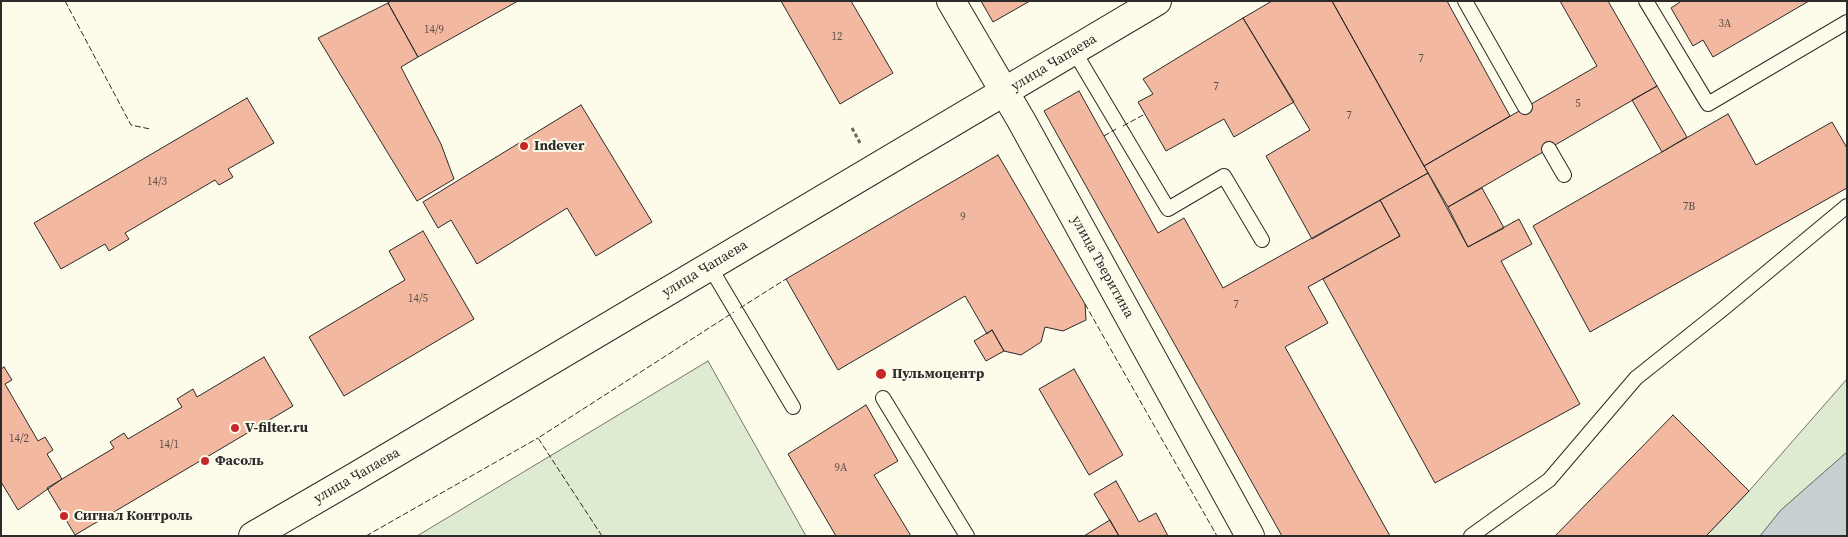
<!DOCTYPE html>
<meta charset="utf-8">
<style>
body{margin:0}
#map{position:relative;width:1848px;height:537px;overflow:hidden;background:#fdfbea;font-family:"Source Serif 4",serif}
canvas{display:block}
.frame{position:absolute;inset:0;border:2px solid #2b2b2b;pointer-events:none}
</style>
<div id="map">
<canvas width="1848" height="537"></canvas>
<div class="frame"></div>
</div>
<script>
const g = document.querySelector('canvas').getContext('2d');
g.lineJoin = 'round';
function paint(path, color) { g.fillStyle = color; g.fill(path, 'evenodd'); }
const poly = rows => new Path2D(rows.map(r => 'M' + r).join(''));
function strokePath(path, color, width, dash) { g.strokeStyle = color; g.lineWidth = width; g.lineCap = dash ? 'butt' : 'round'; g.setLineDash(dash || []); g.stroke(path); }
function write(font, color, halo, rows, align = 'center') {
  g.font = font + ' "Source Serif 4",serif'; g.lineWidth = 4; g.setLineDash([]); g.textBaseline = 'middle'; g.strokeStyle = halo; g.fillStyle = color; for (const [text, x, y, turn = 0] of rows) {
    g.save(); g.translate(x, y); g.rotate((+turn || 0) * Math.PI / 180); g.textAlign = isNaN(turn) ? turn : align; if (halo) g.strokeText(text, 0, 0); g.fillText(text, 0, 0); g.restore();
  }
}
const green = poly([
 [708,361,806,536,417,536,708,361],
 [1847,379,1847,452,1781,510,1760,536,1706,536,1749,491,1847,379]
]);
paint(green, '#deebd1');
strokePath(green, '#74746e', 1);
const water = poly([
 [1847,452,1847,536,1760,536,1781,510,1847,452]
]);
paint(water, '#c7d0d0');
strokePath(water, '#74746e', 1);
const building = poly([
 [391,1,518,1,418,57,388,3,391,1],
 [781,1,851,1,893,73,840,104,781,1],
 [981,1,1030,1,993,22,981,1],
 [1272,1,1332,1,1428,173,1312,239,1266,156,1310,130,1243,18,1272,1],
 [1332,1,1447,1,1510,116,1424,166,1332,1],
 [1560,1,1608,1,1657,86,1448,207,1424,166,1597,66,1560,1],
 [1679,1,1809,1,1713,57,1703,40,1693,46,1671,8,1680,2,1679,1],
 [388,3,418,57,401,67,441,144,454,179,417,201,318,38,388,3],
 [1243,18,1294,102,1234,137,1224,119,1166,151,1138,102,1153,94,1143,79,1243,18],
 [1657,86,1687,137,1662,152,1632,100,1657,86],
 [1079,91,1158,233,1184,218,1223,288,1380,200,1400,236,1308,287,1328,323,1285,347,1390,536,1282,536,1044,111,1079,91],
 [247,98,274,143,228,169,233,177,219,185,215,180,125,233,129,239,109,251,105,244,61,269,34,223,247,98],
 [581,105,652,222,596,256,567,208,477,264,451,220,438,228,423,202,581,105],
 [1728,114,1756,165,1832,122,1847,148,1847,188,1590,332,1533,226,1728,114],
 [998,155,1085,304,1086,320,1063,331,1045,327,1041,342,1021,355,1004,351,992,330,987,334,965,296,838,370,786,279,998,155],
 [1428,173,1468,247,1519,219,1532,244,1501,261,1580,404,1435,483,1323,279,1400,236,1380,200,1428,173],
 [1482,188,1504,228,1468,247,1448,207,1482,188],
 [423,231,474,319,344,396,309,337,405,280,389,251,423,231],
 [992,330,1004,351,986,361,974,341,992,330],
 [264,357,293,406,75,535,47,488,114,448,110,442,124,433,128,439,182,407,177,399,193,389,197,397,264,357],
 [4,367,12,380,5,384,38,441,45,437,53,450,47,454,62,479,18,510,1,482,1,369,4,367],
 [1074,369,1123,455,1089,475,1039,389,1074,369],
 [866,405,898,461,874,475,911,536,836,536,788,454,866,405],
 [1673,415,1749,491,1706,536,1555,536,1673,415],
 [1116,481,1139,522,1156,513,1168,536,1119,536,1094,494,1116,481],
 [1110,520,1119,536,1084,536,1110,520]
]);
paint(building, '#f2b8a0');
strokePath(building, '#2b2b2b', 1);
const lane = poly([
 [1465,1,1525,107],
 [1646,1,1708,104,1847,22],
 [1074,51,1168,209,1224,176,1262,240],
 [1549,149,1564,175],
 [710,267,793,407],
 [883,398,967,536],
 [1471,536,1549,480,1636,378,1724,308,1847,206]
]);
const street = poly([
 [951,1,1021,120,1250,536]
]);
const secondary = poly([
 [253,536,353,478,1157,1]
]);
strokePath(lane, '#2b2b2b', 16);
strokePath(street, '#2b2b2b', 30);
strokePath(secondary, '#2b2b2b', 30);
strokePath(poly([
 [852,128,860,143]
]), '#6a6964', 3, [4, 2.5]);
strokePath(lane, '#fdfbea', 14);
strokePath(street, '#fdfbea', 28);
strokePath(secondary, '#fdfbea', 28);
strokePath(poly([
 [65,1,131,125,150,129],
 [1123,126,1145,114],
 [1104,136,1116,129],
 [1085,304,1217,536],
 [740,308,786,279],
 [366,536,538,438],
 [602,536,538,438,734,312]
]), '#2b2b2b', 1, [6, 2.5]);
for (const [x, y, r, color] of [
 [524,146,5,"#c62828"],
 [881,374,6,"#c62828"],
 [235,428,5,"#c62828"],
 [205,461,5,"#c62828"],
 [64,516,5,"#c62828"]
]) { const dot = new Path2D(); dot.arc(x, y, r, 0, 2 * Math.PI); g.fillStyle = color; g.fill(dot); strokePath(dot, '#fdfbea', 2); }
write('11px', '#5d4e48', null, [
 ["3А",1725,24],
 ["14/9",434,30],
 ["12",837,37],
 ["7",1421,59],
 ["7",1216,87],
 ["5",1578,104],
 ["7",1349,116],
 ["14/3",157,182],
 ["7В",1689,207],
 ["9",963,217],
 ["14/5",418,299],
 ["7",1236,305],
 ["14/2",19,439],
 ["14/1",169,445],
 ["9А",841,468]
]);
write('14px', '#2b2b2b', '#fdfbea', [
 ["улица Чапаева",1054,63,-31],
 ["улица Тверитина",1102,267,61],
 ["улица Чапаева",705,269,-31],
 ["улица Чапаева",357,476,-30]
]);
write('bold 14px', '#2b2b2b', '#fdfbea', [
 ["Indever",534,146],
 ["Пульмоцентр",892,374],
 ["V-filter.ru",245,428],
 ["Фасоль",215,461],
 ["Сигнал Контроль",74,516]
], 'left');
</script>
